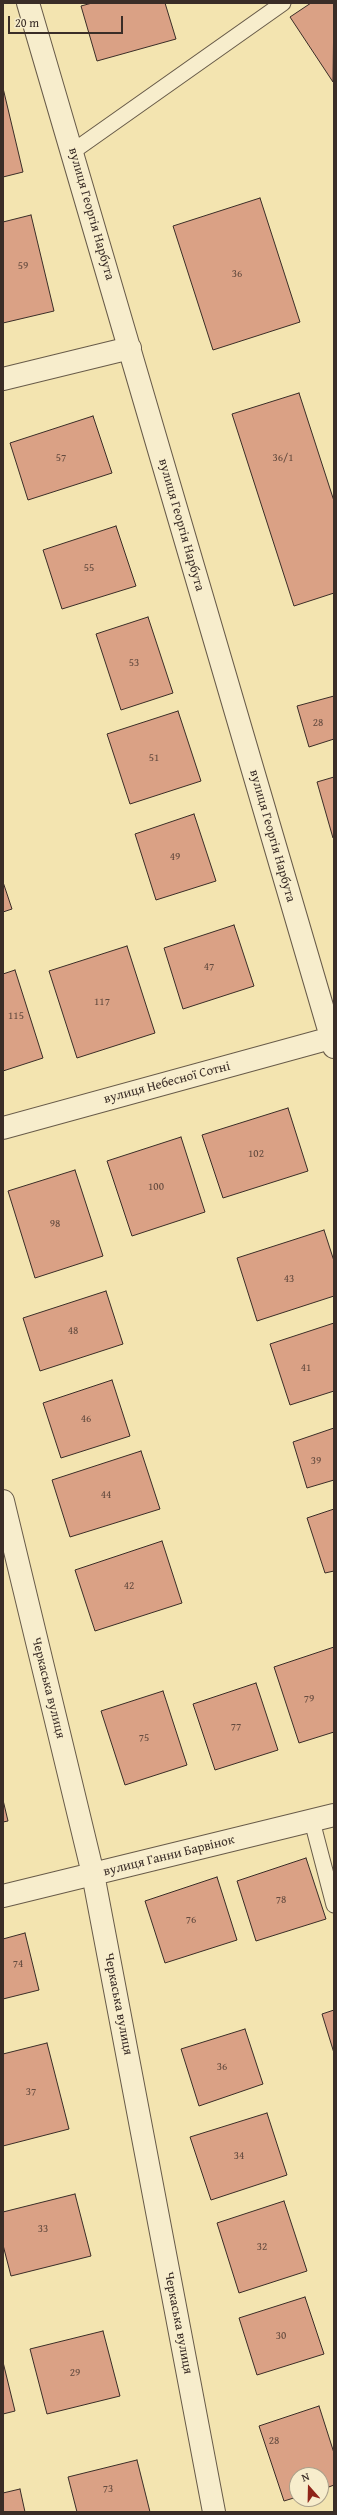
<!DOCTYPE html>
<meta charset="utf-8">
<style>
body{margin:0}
#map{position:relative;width:337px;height:2515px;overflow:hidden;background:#f3e4b0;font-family:"Gentium Book Plus",serif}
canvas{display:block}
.frame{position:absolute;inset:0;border:4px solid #3a2d27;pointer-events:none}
.north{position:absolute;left:289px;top:2467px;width:40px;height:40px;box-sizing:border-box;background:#f7edcc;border:1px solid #aba08a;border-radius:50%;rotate:340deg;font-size:11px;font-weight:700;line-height:16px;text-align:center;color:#3a2d27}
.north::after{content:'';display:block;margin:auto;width:14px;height:18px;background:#8f2418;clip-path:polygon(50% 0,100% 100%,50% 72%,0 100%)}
.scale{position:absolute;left:8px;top:16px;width:115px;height:18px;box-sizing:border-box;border:2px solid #3a2d27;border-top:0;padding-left:5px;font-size:12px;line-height:14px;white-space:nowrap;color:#3a2d27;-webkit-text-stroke:3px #f7edcc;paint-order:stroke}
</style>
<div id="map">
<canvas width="337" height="2515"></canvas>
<div class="frame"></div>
<div class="north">N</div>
<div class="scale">20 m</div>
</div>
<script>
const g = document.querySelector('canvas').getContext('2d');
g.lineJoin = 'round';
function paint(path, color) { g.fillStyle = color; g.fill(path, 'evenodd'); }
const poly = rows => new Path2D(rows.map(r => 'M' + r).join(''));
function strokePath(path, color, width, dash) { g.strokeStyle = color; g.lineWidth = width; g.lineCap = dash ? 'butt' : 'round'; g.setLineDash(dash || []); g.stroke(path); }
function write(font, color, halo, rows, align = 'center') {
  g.font = font + ' "Gentium Book Plus",serif'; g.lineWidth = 4; g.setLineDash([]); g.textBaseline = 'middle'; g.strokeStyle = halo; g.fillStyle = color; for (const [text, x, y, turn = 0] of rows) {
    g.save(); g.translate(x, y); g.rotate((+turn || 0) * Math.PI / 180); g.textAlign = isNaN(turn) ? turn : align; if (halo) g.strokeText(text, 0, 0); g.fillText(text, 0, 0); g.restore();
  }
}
const building = poly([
 [92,3,165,3,176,39,97,61,81,6,92,3],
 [311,3,334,3,333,82,290,17,311,3],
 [3,88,23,172,3,177,3,88],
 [260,198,300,322,213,350,173,226,260,198],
 [31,215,54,311,3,323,3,222,31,215],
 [299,393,334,501,334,593,294,606,232,414,299,393],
 [93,416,112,473,28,500,10,443,93,416],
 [116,526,136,586,62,609,43,550,116,526],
 [148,617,173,693,121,710,96,634,148,617],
 [334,696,334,739,309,747,297,706,334,696],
 [178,711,201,781,130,804,107,734,178,711],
 [334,777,334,838,333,838,317,782,334,777],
 [194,814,216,881,156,900,135,834,194,814],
 [3,882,12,909,3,912,3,882],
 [234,925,254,986,183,1009,164,948,234,925],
 [127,946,155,1033,77,1058,49,971,127,946],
 [15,970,43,1058,3,1071,3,974,15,970],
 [288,1108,308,1171,223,1198,202,1135,288,1108],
 [181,1137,205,1212,132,1236,107,1161,181,1137],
 [75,1170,103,1256,35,1278,8,1191,75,1170],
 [324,1230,334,1261,334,1296,257,1321,237,1258,324,1230],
 [106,1291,123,1344,40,1371,23,1318,106,1291],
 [334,1323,334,1391,290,1405,270,1344,334,1323],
 [112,1380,130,1436,61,1458,43,1403,112,1380],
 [334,1428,334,1480,307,1488,293,1442,334,1428],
 [141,1451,160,1509,70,1537,52,1480,141,1451],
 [334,1509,334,1571,325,1573,307,1518,334,1509],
 [162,1541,182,1603,95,1631,75,1570,162,1541],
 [334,1647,334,1732,299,1743,274,1667,334,1647],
 [256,1683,278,1750,215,1770,193,1704,256,1683],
 [163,1691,187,1765,125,1785,101,1711,163,1691],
 [3,1800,8,1821,3,1822,3,1800],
 [306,1858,326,1919,256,1941,237,1881,306,1858],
 [217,1877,237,1940,165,1963,145,1901,217,1877],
 [25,1933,39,1990,3,1999,3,1939,25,1933],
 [334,2010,334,2053,322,2014,334,2010],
 [245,2029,263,2084,199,2106,181,2049,245,2029],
 [47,2043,69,2129,3,2146,3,2054,47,2043],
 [267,2113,287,2175,211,2200,190,2137,267,2113],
 [75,2194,91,2256,11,2276,3,2245,3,2212,75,2194],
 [284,2201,307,2271,239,2293,217,2223,284,2201],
 [305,2297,324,2354,257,2375,239,2318,305,2297],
 [103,2331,120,2396,47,2414,30,2349,103,2331],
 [3,2362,15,2411,3,2414,3,2362],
 [319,2406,334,2453,334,2485,321,2490,321,2475,297,2475,297,2497,284,2501,259,2426,319,2406],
 [137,2460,150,2512,77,2512,68,2477,137,2460],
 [20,2489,25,2512,3,2512,3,2493,20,2489]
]);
paint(building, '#daa185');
strokePath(building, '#3a2d27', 1);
const service = poly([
 [72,152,283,3],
 [312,1821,334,1905]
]);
const minor = poly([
 [28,3,334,1047],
 [3,379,130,348],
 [3,1128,331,1038],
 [3,1501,93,1874,214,2512],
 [3,1896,334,1815]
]);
strokePath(service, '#685b49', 17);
strokePath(minor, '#685b49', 24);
strokePath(service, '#f7edcc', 15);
strokePath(minor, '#f7edcc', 22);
write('11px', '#624a3e', null, [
 ["59",23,266],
 ["36",237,274],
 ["57",61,458],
 ["36/1",283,458],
 ["55",89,568],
 ["53",134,663],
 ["28",318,723],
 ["51",154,758],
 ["49",175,857],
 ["47",209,967],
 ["117",102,1002],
 ["115",16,1016],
 ["102",256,1154],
 ["100",156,1187],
 ["98",55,1224],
 ["43",289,1279],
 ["48",73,1331],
 ["41",306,1368],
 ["46",86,1419],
 ["39",316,1461],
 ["44",106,1495],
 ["42",129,1586],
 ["79",309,1699],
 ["77",236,1727],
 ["75",144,1738],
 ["78",281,1900],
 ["76",191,1920],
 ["74",18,1964],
 ["36",222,2067],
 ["37",31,2092],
 ["34",239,2156],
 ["33",43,2229],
 ["32",262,2247],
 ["30",281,2336],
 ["29",75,2373],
 ["28",274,2441],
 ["73",108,2489]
]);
write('13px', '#3a2d27', '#f7edcc', [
 ["вулиця Георгія Нарбута",91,214,74],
 ["вулиця Георгія Нарбута",181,525,74],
 ["вулиця Георгія Нарбута",272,836,74],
 ["вулиця Небесної Сотні",167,1083,-15],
 ["Черкаська вулиця",48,1688,76],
 ["вулиця Ганни Барвінок",169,1856,-14],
 ["Черкаська вулиця",118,2004,79],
 ["Черкаська вулиця",178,2323,79]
]);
</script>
